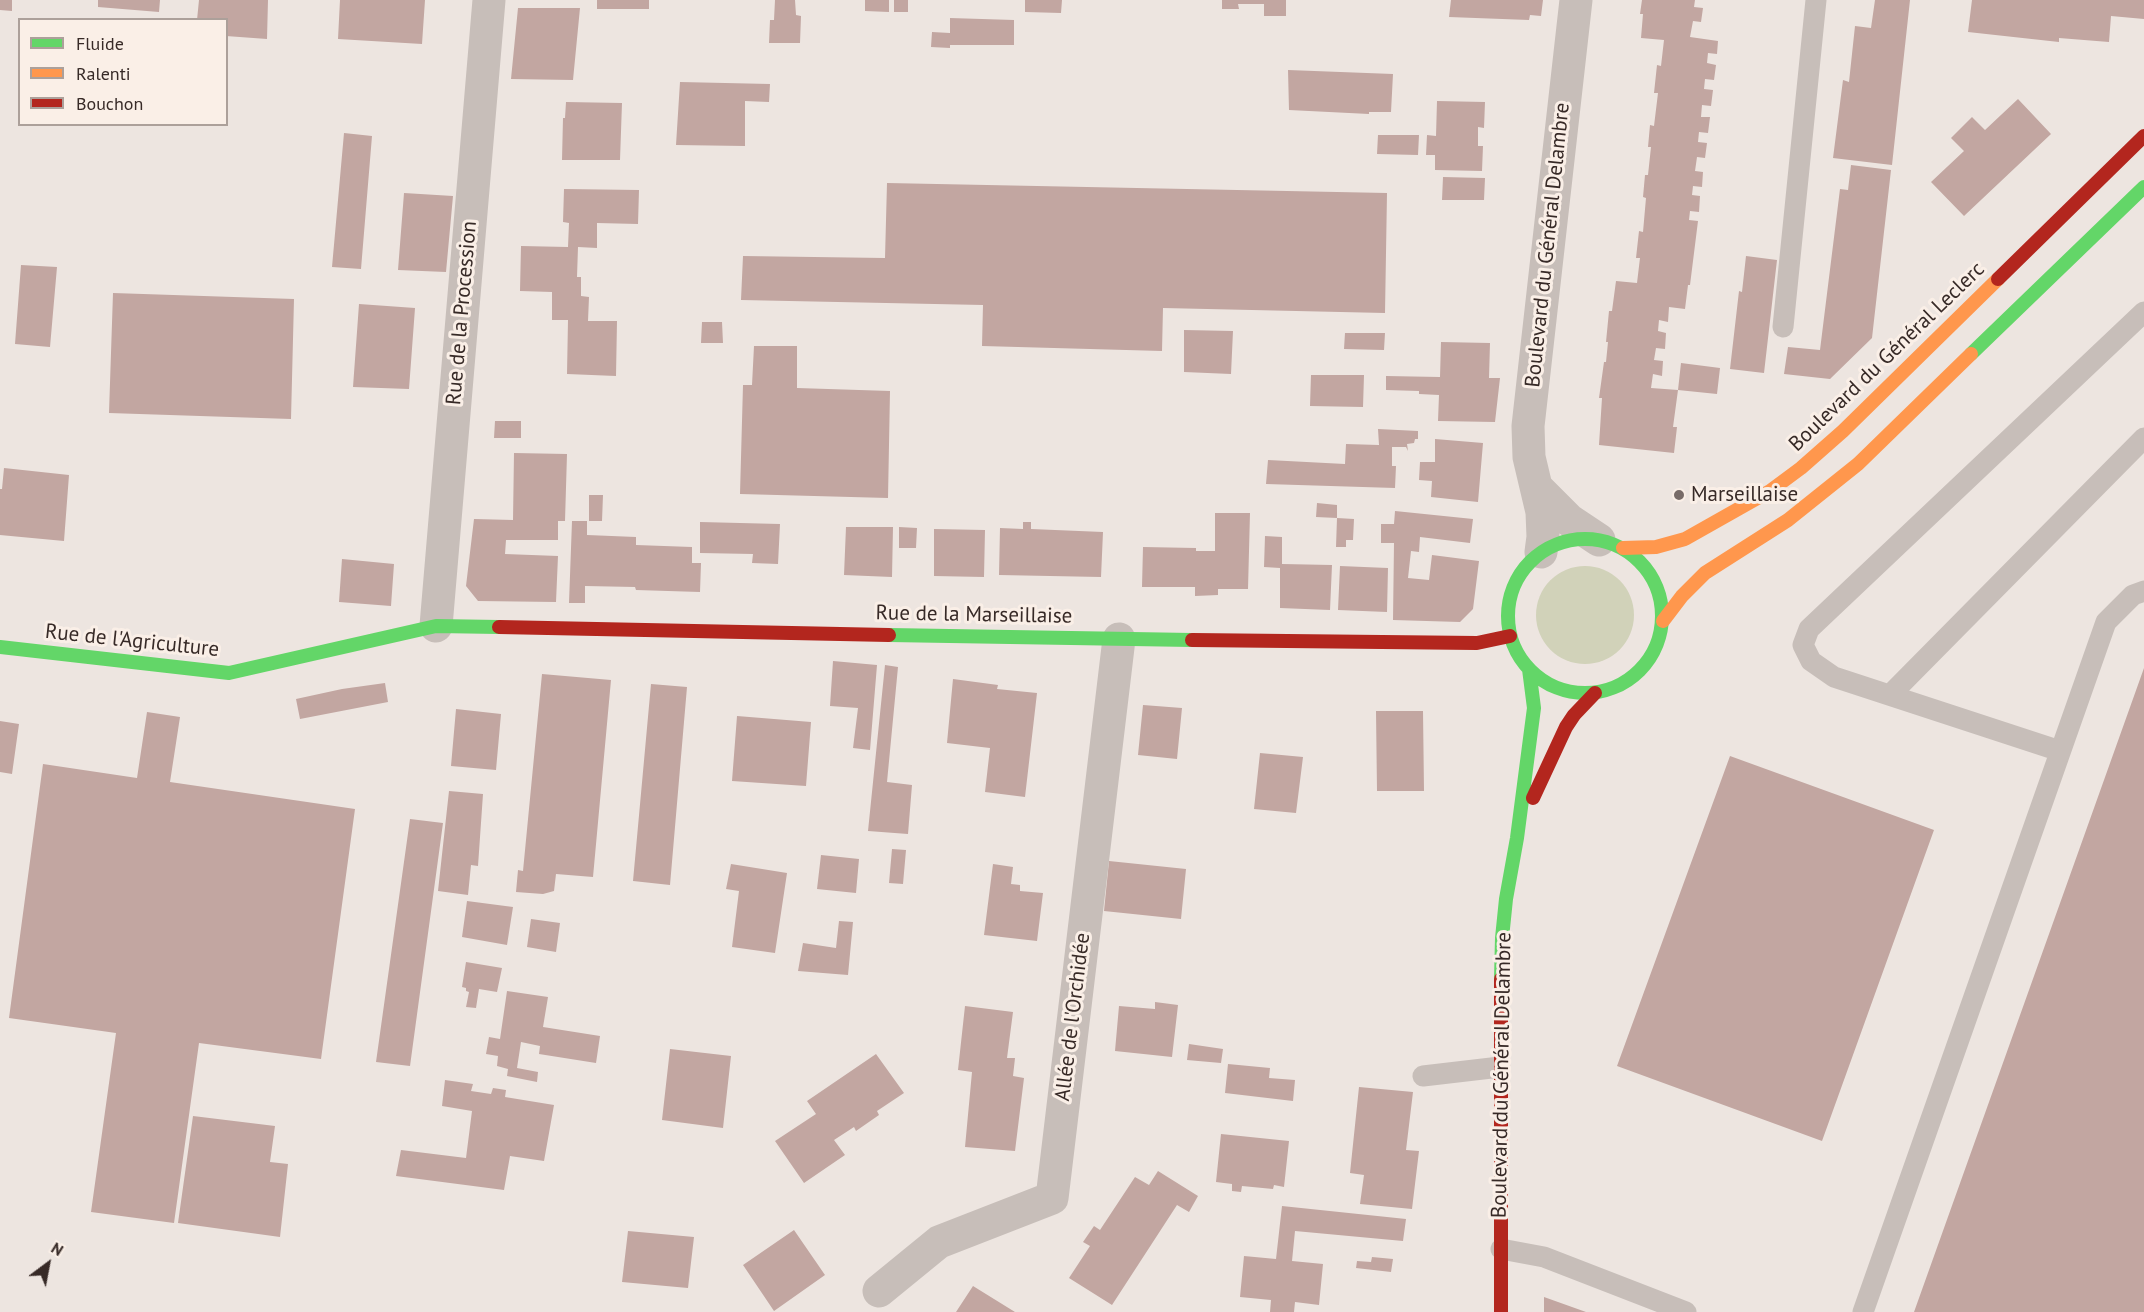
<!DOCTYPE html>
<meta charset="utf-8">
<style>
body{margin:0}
#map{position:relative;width:2144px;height:1312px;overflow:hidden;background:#ede5e0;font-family:"PT Sans",sans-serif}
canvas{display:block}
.legend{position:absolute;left:18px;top:18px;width:210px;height:108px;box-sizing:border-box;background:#faefe7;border:2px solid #aca09a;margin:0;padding:8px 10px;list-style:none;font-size:18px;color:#372a27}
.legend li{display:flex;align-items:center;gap:12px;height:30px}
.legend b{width:30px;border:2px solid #aca09a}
.north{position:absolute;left:18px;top:1234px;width:60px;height:60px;-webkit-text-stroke:4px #faefe7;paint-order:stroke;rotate:32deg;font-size:16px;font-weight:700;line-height:24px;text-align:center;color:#372a27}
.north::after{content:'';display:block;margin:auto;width:21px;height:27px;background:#372a27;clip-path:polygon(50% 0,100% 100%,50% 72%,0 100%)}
</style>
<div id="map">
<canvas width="2144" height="1312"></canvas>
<ul class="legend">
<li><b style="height:8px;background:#63d668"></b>Fluide</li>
<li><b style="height:8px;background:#ff974d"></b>Ralenti</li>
<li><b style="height:8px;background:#b3261e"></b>Bouchon</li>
</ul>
<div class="north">N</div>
</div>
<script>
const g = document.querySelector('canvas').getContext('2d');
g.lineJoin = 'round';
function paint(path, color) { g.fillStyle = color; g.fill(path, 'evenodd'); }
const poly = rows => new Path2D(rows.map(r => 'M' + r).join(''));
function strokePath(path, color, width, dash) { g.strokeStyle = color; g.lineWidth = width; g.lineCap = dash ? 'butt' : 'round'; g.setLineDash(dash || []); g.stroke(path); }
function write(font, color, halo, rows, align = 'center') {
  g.font = font + ' "PT Sans",sans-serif'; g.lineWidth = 6; g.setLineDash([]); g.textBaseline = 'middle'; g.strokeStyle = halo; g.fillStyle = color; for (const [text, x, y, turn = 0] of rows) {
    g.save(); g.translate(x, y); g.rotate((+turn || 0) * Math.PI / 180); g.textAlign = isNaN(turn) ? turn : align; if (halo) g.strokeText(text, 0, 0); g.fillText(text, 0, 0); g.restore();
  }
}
paint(poly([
 '1536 615a49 49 0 1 1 98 0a49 49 0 1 1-98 0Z'
]), '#d1d2b9');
paint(poly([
 [0,0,12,0,12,11,0,10],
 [98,0,160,0,159,12,98,7],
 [199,0,268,0,267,39,226,36,226,20,197,20],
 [340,0,425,0,422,44,338,39],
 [597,0,649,0,649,9,597,9],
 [775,0,795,0,796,15,801,16,800,43,769,43,770,20,774,20],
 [865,0,889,0,889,12,865,11],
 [894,0,908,0,908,12,894,12],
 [1025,0,1062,0,1061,13,1025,12],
 [1222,0,1286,0,1286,16,1264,16,1264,4,1238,4,1239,9,1222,9],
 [1451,0,1543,0,1541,16,1530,15,1529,20,1449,17],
 [1642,0,1695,0,1694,7,1703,8,1701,22,1693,21,1690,37,1718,41,1717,54,1708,53,1707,63,1716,65,1714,80,1705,79,1704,89,1713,90,1711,106,1702,105,1701,117,1710,117,1708,133,1699,132,1698,142,1707,143,1705,158,1697,157,1695,171,1703,172,1702,187,1693,186,1692,195,1700,196,1699,212,1690,211,1689,220,1698,221,1690,285,1688,285,1685,309,1669,307,1668,322,1659,320,1658,331,1666,333,1665,349,1656,348,1654,360,1663,361,1662,376,1653,374,1651,388,1678,390,1673,427,1677,427,1674,453,1599,445,1602,398,1599,398,1604,362,1606,362,1608,342,1606,342,1609,311,1612,311,1616,281,1637,283,1640,258,1636,258,1639,231,1643,232,1646,198,1643,197,1645,175,1648,175,1651,147,1648,147,1650,125,1654,126,1658,93,1654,93,1657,65,1661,66,1664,40,1641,38,1643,14,1640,14],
 [1875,0,1910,0,1892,165,1833,158,1843,80,1849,82,1855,26,1871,28],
 [1972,0,2144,0,2144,19,2111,16,2109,42,2059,38,2059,42,1968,32],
 [518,8,580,8,573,80,511,79],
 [950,18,1014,20,1014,45,950,45,950,48,931,47,932,32,950,33],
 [1288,70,1393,74,1391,112,1369,112,1369,114,1289,110],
 [680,82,770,84,769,102,745,101,745,146,676,145],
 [2018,99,2051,134,1964,216,1931,182,1964,151,1951,138,1972,117,1985,130],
 [1437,101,1485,102,1484,128,1478,127,1478,146,1483,146,1482,171,1435,170,1435,155,1426,155,1427,135,1436,136],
 [566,102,622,103,620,160,562,160,563,118,565,118],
 [344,133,372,136,361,269,332,267],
 [1378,135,1419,135,1418,155,1377,154],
 [1851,165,1891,170,1872,338,1830,379,1784,374,1788,347,1820,350,1840,189,1848,190],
 [1443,177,1485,178,1484,200,1442,200],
 [887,183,1387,193,1385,313,1163,308,1162,351,982,346,983,305,741,300,743,256,885,258],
 [564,189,639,190,638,224,597,223,597,248,578,247,577,277,581,277,581,296,589,297,588,321,617,321,616,376,567,374,568,320,552,320,552,292,520,291,521,246,568,247,569,223,563,222],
 [404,193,453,196,446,272,398,270],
 [1746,256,1777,260,1764,373,1730,369,1739,291,1742,292],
 [21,265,57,267,50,347,15,344],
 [113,293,294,299,291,419,109,413],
 [359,304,415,308,409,389,353,387],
 [702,322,722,322,723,343,701,343],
 [1184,330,1233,331,1231,374,1184,372],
 [1345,333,1385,333,1384,350,1344,349],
 [1441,342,1490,343,1489,378,1500,378,1495,422,1438,421,1439,395,1419,394,1419,391,1386,390,1386,376,1440,377],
 [754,346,797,346,797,388,890,391,888,498,740,494,743,385,752,385],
 [1681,363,1720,368,1717,394,1678,390],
 [1311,375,1364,375,1363,407,1310,406],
 [495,421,521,421,521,438,494,438],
 [1378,429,1418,431,1418,439,1415,439,1414,443,1407,444,1408,451,1406,447,1392,447,1392,466,1396,466,1395,488,1266,484,1268,460,1345,464,1346,444,1379,445],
 [1435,439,1483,443,1478,502,1431,497,1432,481,1419,480,1420,462,1435,462],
 [514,453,567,454,565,521,558,521,558,540,506,540,505,554,558,556,556,602,478,601,466,586,474,519,513,520],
 [4,468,69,475,64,541,0,535,0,489,2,489],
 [589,495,603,495,602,521,589,521],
 [1317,503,1337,505,1337,518,1316,517],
 [1395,511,1473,519,1470,543,1420,537,1419,552,1411,551,1408,578,1429,580,1432,555,1479,561,1473,609,1460,622,1393,620,1394,543,1381,543,1381,524,1394,524],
 [1215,513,1250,513,1248,589,1218,589,1218,595,1195,596,1195,587,1142,587,1143,547,1196,548,1196,551,1215,551],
 [1337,518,1354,519,1353,540,1346,540,1346,547,1336,547],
 [572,521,587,521,587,535,636,537,636,545,692,547,692,563,701,563,700,592,636,590,635,587,585,586,585,603,569,603],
 [700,522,780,524,778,564,752,563,753,554,700,553],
 [1023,522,1031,522,1031,529,1103,532,1101,577,999,575,1000,528,1023,529],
 [846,527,893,527,892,577,844,575],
 [899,527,917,528,916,548,899,548],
 [934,529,985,530,984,577,934,576],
 [1265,536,1282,537,1282,564,1332,565,1330,610,1280,608,1280,568,1264,567],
 [342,559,394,564,391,606,339,602],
 [1340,566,1388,568,1387,612,1338,610],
 [833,661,877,665,870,750,853,748,858,708,830,706],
 [885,665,898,667,887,782,912,785,908,834,868,831],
 [2144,668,2144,1312,1914,1312],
 [542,674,611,680,593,877,556,874,554,891,543,894,516,892,518,870,523,871],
 [953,679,998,685,997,689,1037,693,1025,797,985,792,990,748,947,743],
 [385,683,388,702,300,719,296,699,342,689],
 [651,684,687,687,670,885,633,881],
 [1143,705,1182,708,1177,759,1138,755],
 [456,709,501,714,496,770,451,766],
 [1376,711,1423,711,1424,791,1377,791],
 [147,712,180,717,170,782,355,809,321,1059,199,1043,174,1223,91,1212,116,1033,9,1018,43,764,137,778],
 [737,716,811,722,806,786,732,781],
 [0,721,19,724,12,774,0,772],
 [1260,753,1303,757,1296,813,1254,809],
 [1730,756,1934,830,1822,1141,1617,1066],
 [449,791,483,794,478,866,471,865,468,895,438,891],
 [410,819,443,823,410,1066,376,1062],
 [892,849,906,850,903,884,889,883],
 [821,855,859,859,856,893,817,889],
 [1109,861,1186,869,1181,919,1104,911],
 [731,864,787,873,775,953,732,947,739,891,726,889],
 [993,864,1013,867,1011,884,1020,885,1020,891,1043,893,1037,941,984,935],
 [467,901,513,907,507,945,462,937],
 [531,919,560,923,556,952,527,947],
 [839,921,853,922,848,975,798,971,803,943,836,948],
 [466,962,502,968,497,992,479,989,476,1008,466,1007,469,992,466,991,466,988,462,987],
 [507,991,548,997,543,1027,600,1036,596,1063,539,1054,540,1046,521,1042,517,1068,538,1072,537,1082,507,1076,508,1069,497,1066,498,1056,486,1054,489,1037,500,1039],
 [1155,1002,1178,1005,1172,1057,1115,1051,1119,1006,1155,1009],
 [965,1006,1013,1012,1007,1058,1015,1058,1013,1076,1024,1078,1015,1151,965,1147,972,1072,958,1070],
 [1189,1044,1223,1049,1221,1063,1187,1060],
 [670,1049,731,1056,723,1128,662,1120],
 [876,1054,904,1093,877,1111,879,1115,856,1131,854,1127,834,1140,845,1155,804,1183,775,1141,816,1114,807,1101],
 [1228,1064,1270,1068,1269,1078,1295,1080,1293,1101,1225,1093],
 [445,1080,473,1084,471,1091,491,1094,493,1088,506,1090,505,1097,554,1105,544,1161,510,1156,504,1190,396,1176,401,1150,466,1158,472,1111,442,1106],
 [1359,1087,1413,1092,1406,1150,1419,1151,1412,1209,1360,1204,1364,1175,1350,1173],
 [193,1116,275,1126,270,1162,288,1164,280,1237,178,1223],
 [1221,1134,1289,1141,1284,1187,1274,1185,1273,1189,1242,1186,1241,1192,1232,1191,1232,1184,1216,1182],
 [1158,1171,1198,1196,1189,1212,1177,1205,1112,1305,1069,1278,1090,1246,1083,1242,1094,1226,1100,1230,1135,1177,1149,1185],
 [1282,1206,1406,1219,1403,1241,1295,1231,1292,1261,1323,1264,1319,1305,1295,1302,1294,1312,1270,1312,1271,1300,1240,1297,1244,1256,1276,1259],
 [794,1230,825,1275,774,1311,743,1265],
 [628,1231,694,1237,688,1288,622,1282],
 [1372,1257,1393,1259,1391,1272,1356,1268,1357,1261,1371,1262],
 [973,1286,1015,1312,956,1312],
 [1544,1297,1586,1312,1544,1312]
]), '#c2a6a1');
strokePath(poly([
 [1783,327,1816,0],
 [1890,695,2144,438],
 [2060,751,1834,677,1811,661,1803,645,1809,629,2144,312],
 [1423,1076,1500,1067],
 [1501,1249,1544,1257,1686,1312],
 [1863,1312,2106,622,2133,595,2144,591]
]), '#c7beb9', 21);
strokePath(poly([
 [1538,489,1569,520,1599,540],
 [1541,552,1543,537,1542,512,1529,457,1528,426,1576,0],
 [436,626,489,0],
 [879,1291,939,1242,1052,1198,1119,639]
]), '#c7beb9', 33);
strokePath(poly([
 [1971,354,2144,187],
 '1508 616a77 77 0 1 1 154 0a77 77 0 1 1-154 0Z',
 [889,635,1192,640],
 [0,647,229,673,436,626,499,627],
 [1501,979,1502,938,1506,899,1517,838,1534,708,1529,669]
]), '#63d668', 14);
strokePath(poly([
 [1623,548,1656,547,1685,539,1770,491,1801,468,1843,431,1998,279],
 [1663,621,1682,596,1705,573,1788,520,1858,464,1971,354]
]), '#ff974d', 14);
strokePath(poly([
 [1998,279,2144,136],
 [499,627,889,635],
 [1192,640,1477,643,1510,636],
 [1533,798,1566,727,1574,715,1595,693],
 [1501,1312,1501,979]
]), '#b3261e', 14);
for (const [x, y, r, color] of [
 [1679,495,6,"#776b68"]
]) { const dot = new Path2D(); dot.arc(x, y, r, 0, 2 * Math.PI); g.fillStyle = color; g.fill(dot); strokePath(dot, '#faefe7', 2); }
write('21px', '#372a27', '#faefe7', [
 ["Boulevard du Général Delambre",1548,245,-84],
 ["Rue de la Procession",462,313,-85],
 ["Boulevard du Général Leclerc",1887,357,-44],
 ["Rue de la Marseillaise",974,615,1],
 ["Rue de l'Agriculture",132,641,6],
 ["Allée de l'Orchidée",1073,1017,-83],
 ["Boulevard du Général Delambre",1502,1075,-89]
]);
write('21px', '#372a27', '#faefe7', [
 ["Marseillaise",1691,495]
], 'left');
</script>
